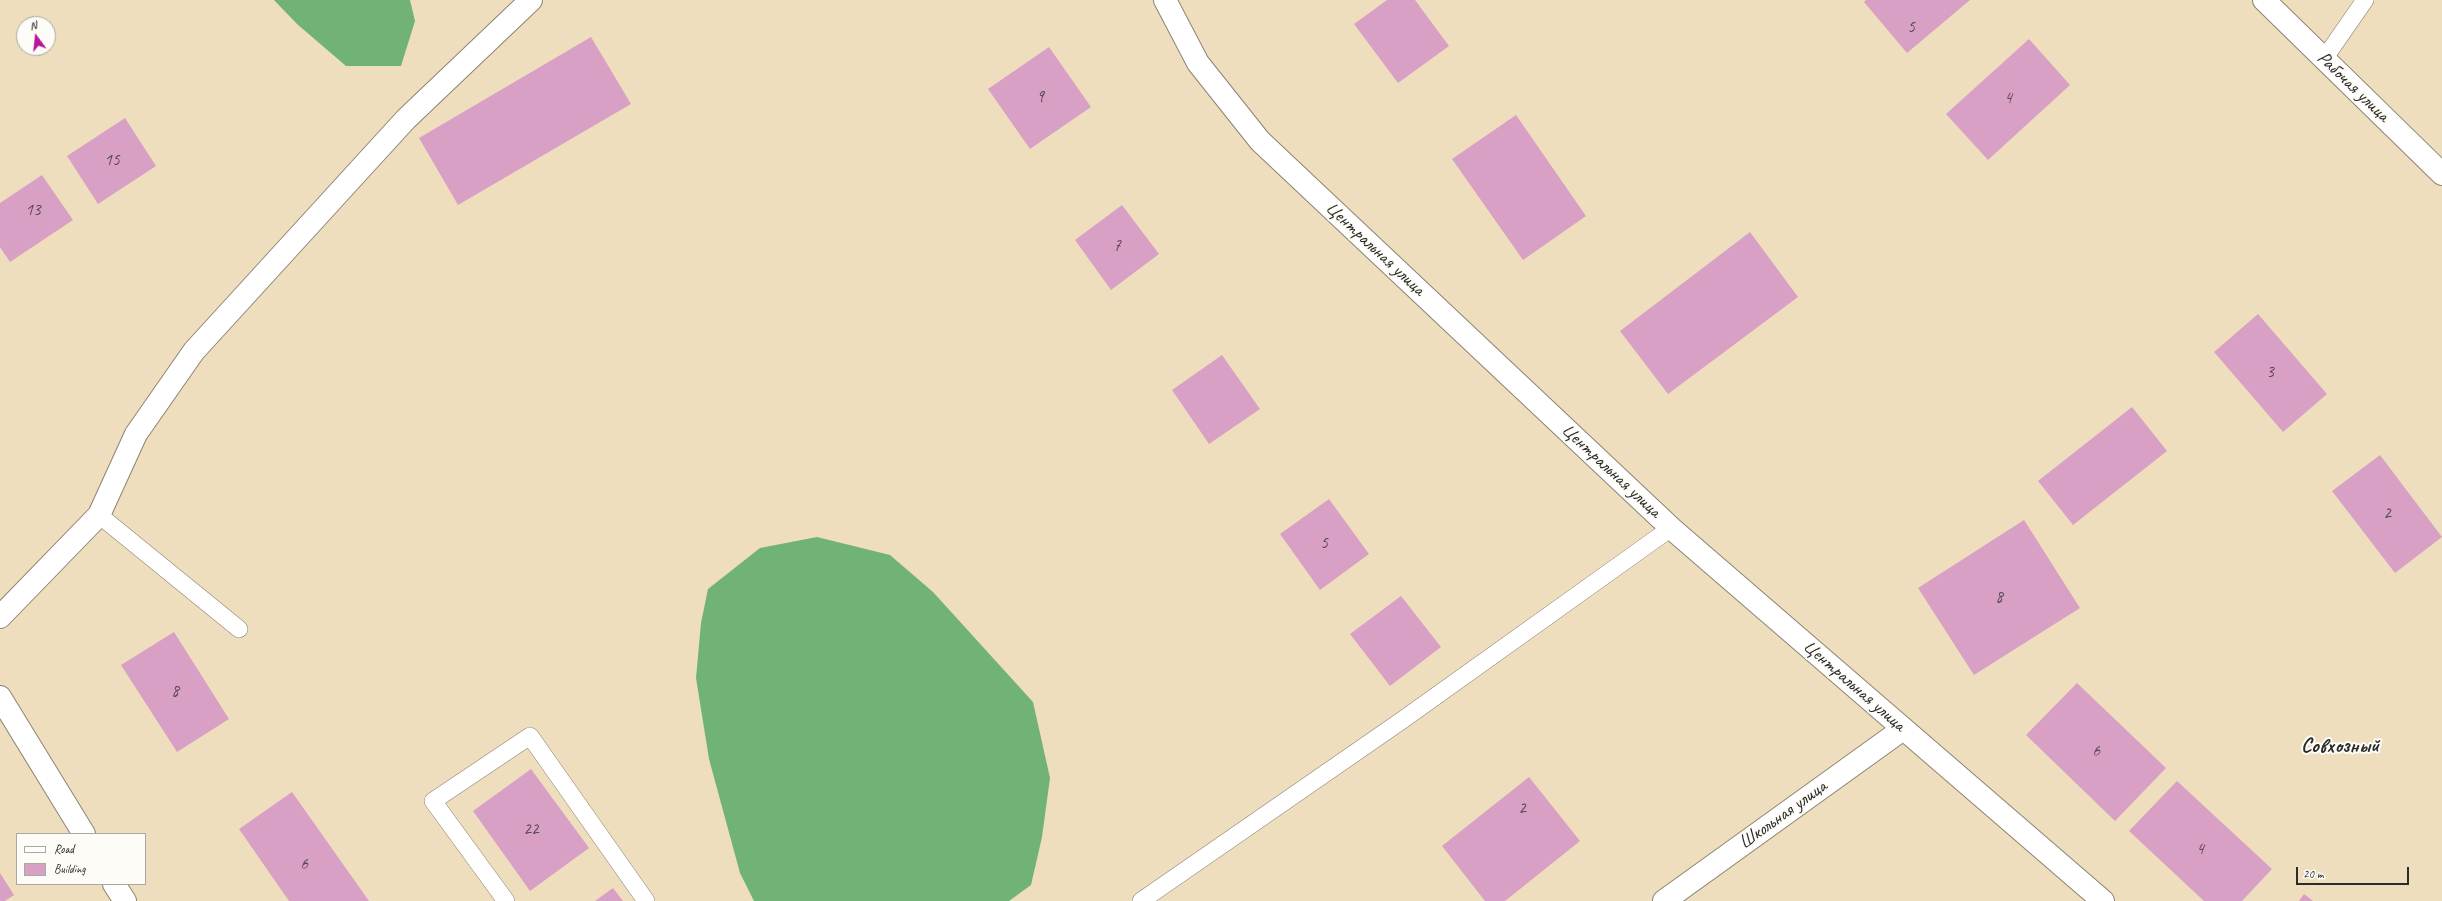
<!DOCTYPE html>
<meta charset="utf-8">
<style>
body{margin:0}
#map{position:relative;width:2442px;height:901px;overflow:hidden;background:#eedebd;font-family:Caveat,sans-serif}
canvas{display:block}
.legend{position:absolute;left:16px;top:833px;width:130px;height:52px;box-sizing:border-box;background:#fdfcf7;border:1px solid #a9a8a5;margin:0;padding:5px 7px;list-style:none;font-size:12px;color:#2b2b2b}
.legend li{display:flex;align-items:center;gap:8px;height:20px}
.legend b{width:20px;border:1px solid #a9a8a5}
.north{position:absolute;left:16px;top:16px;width:40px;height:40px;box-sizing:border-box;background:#fdfcf7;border:1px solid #a9a8a5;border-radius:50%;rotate:345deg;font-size:11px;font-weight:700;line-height:16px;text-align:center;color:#2b2b2b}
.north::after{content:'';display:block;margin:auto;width:14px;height:18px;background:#b5179e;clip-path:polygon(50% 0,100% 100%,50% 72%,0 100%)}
.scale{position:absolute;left:2296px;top:867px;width:113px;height:18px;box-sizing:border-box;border:2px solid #2b2b2b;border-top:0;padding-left:5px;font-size:12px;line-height:14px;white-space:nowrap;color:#2b2b2b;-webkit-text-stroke:3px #fdfcf7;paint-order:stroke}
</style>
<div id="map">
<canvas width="2442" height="901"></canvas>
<ul class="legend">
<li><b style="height:5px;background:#fff"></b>Road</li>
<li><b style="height:11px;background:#d9a0c5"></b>Building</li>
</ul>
<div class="north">N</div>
<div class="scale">20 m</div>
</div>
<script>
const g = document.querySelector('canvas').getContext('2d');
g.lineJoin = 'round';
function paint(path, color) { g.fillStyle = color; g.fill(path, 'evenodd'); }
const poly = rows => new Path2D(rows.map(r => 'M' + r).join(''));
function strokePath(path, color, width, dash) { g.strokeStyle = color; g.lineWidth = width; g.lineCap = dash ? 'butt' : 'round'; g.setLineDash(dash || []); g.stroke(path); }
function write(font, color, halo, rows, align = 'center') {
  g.font = font + ' Caveat,sans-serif'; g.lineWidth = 4; g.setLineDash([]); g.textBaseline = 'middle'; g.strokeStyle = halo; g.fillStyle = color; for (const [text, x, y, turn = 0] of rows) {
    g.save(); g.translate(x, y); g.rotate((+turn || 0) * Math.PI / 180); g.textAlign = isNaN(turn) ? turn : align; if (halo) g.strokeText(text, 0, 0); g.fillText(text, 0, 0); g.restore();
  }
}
paint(poly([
 [274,0,410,0,415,21,401,66,346,66,297,24],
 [817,537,890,555,933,592,1033,702,1050,778,1042,837,1031,885,1009,901,754,901,740,873,709,759,696,678,701,623,708,589,760,548]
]), '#71b376');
paint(poly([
 [1387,0,1415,0,1449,46,1398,83,1354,24],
 [1866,0,1970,0,1907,53,1864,2],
 [591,37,631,104,458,205,419,138],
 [2029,39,2070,85,1988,160,1946,114],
 [1049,47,1091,107,1030,149,988,89],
 [1516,115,1586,216,1523,260,1452,159],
 [125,118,156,166,98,204,67,156],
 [42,175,73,220,10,262,0,247,0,203],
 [1122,205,1159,254,1111,290,1075,240],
 [1750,232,1798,297,1668,394,1620,331],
 [2258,314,2327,394,2283,432,2214,352],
 [1222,355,1260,409,1209,444,1172,390],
 [2132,407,2167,451,2073,525,2038,481],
 [2380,455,2442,537,2395,573,2332,491],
 [1329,499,1369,554,1320,590,1280,534],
 [2024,520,2080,608,1974,675,1918,588],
 [1401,596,1441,647,1390,686,1350,634],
 [174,632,229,719,177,752,121,665],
 [2077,683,2166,768,2115,821,2026,735],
 [531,769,589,848,530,891,473,811],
 [1529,777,1580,841,1505,901,1485,901,1442,846],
 [2177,781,2272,869,2242,901,2204,901,2129,831],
 [292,792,369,901,289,901,239,829],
 [0,873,14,895,5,901,0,901],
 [613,888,623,901,595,901],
 [2304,894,2313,901,2299,901]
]), '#d9a0c5');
const service = poly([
 [2324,59,2365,0],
 [99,515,239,629],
 [506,901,433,801,530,736,646,901],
 [1141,901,1401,721,1671,528]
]);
const minor = poly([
 [1165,0,1198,63,1260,141,1671,528,2103,901],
 [2264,0,2442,174],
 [0,617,99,515,136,434,194,351,406,119,531,0],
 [0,697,84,834],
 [114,884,125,901],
 [1664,901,1903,729]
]);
strokePath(service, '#8c8474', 18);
strokePath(minor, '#8c8474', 24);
strokePath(service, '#fff', 17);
strokePath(minor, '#fff', 22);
write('17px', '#564852', null, [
 ["5",1911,28],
 ["9",1040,98],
 ["4",2008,99],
 ["15",112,161],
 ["13",33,211],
 ["7",1117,247],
 ["3",2270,373],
 ["2",2387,514],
 ["5",1324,544],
 ["8",1999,598],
 ["8",175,692],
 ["6",2096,752],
 ["2",1522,809],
 ["22",531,830],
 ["4",2200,850],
 ["6",304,865]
]);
write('19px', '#2b2b2b', '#fdfcf7', [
 ["Рабочая улица",2353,87,44],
 ["Центральная улица",1375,249,43],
 ["Центральная улица",1611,471,43],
 ["Центральная улица",1854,686,41],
 ["Школьная улица",1783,815,-36]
]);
write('bold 21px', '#2b2b2b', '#fdfcf7', [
 ["Совхозный",2340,746]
]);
</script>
